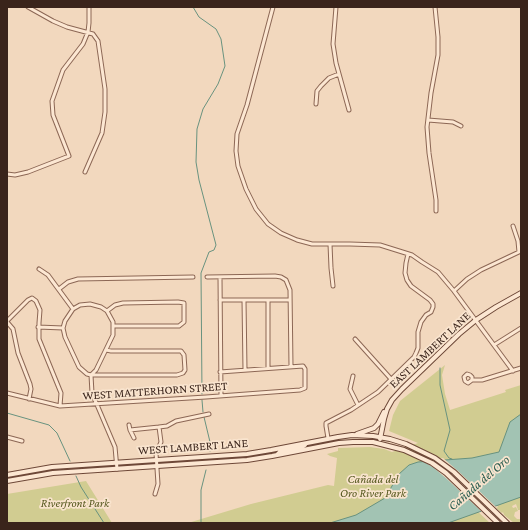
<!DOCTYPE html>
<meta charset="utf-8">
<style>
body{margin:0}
#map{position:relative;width:528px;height:530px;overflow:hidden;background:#f2d8be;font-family:"Crimson Pro",serif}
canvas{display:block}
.frame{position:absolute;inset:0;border:8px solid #3a241b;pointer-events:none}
</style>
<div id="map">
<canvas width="528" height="530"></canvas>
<div class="frame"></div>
</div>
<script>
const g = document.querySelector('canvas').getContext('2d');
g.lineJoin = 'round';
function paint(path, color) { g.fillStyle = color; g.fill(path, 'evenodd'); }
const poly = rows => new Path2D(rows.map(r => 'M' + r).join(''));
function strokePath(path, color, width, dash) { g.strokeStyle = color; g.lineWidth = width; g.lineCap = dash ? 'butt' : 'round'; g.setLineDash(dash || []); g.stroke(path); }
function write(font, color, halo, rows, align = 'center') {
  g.font = font + ' "Crimson Pro",serif'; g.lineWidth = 3.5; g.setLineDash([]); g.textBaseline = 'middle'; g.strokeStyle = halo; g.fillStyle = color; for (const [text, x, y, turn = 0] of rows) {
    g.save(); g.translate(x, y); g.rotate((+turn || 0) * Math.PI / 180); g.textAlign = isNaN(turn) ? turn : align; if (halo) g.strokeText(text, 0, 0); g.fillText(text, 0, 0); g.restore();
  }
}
paint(poly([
 [445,365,442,375,445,394,450,410,506,392,505,390,521,385,521,510,518,510,516,504,512,506,513,508,516,507,518,511,515,512,514,516,517,519,521,519,521,523,514,523,504,515,503,512,502,513,496,508,498,507,494,502,460,495,490,523,188,523,251,504,328,485,334,486,337,458,330,456,327,454,338,451,338,448,370,447,384,449,392,452,418,443,389,431,393,415,400,401],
 [86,481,112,523,7,523,7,494]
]), '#d1cc91');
const water = poly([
 [521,414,521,497,448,523,330,523,356,515,385,498,399,474,409,465,418,462,472,458,499,452,510,422,521,414]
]);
paint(water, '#a2c3b3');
strokePath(water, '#68927f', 1);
paint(poly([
 [443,458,458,471,496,507,482,512,447,479,434,468,421,460]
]), '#f2d8be');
strokePath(poly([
 [193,7,199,17,216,29,221,39,225,66,218,84,203,109,197,129,196,162,199,180,216,245,214,250,209,252,201,273,202,394],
 [440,368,440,385,450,430,444,451,449,458,452,459],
 [202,400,203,412],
 [7,413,49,425,57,433,70,461],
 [204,417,210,442,210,451],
 [76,476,81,487,104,523],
 [201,523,201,490,206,470]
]), '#68927f', 1);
const street = poly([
 [28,7,53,21,67,27,93,34,98,41,105,89,105,112,102,133,85,172],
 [273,7,247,105,237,134,236,151,238,166,246,189,256,209,268,224,281,233,297,240,312,244,350,244,380,245,412,255,422,262,438,272,454,291,513,371],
 [336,7,333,44,336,63,349,110],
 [435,7,438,37,438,55,431,93,427,127,429,153,436,200,436,211],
 [316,104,317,91,321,86,329,78,339,74],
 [428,120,453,122,461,126],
 [7,174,15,175,28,172,69,156,53,115,52,101,63,70,83,44,88,32,89,23,89,7],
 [330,244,331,268,333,286],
 [39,269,48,275,73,309,65,321,63,328,65,337,79,367,87,374,91,375,92,393,115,447,117,469],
 [207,277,275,276,281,277,286,280,290,290,291,366],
 [220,277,221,395],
 [59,289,68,282,78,279,193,277],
 [454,291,467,279,481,270,519,252,518,241,513,226],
 [220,300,290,300],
 [244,300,245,370],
 [268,300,268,368],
 [73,309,80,305,90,304,101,307,107,311,115,305,123,303,178,302,184,303,184,322,179,326,114,326],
 [7,321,28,300,32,298,36,301,40,310,39,323,39,339,61,393,60,406],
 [7,322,13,329,18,353,30,384,31,389,29,399],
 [38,327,63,328],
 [355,339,391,379],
 [494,345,521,328],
 [91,375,177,375,183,373,185,370,184,355,181,351,111,351,106,350],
 [91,375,96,370,113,335,113,322,107,311],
 [353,376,350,389,358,405],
 [472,380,472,377,470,375,467,374,464,377,465,381,468,383,472,380,482,380,521,368],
 [7,393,60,406,206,397,300,390,305,388,305,369,303,366,220,372],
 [129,425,130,430,159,427,161,442,156,453,158,484,155,494],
 [159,427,167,426,176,421,209,414],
 [130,430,134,438],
 [7,437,22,441],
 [328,438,326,426,326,423,351,410,378,392,414,357,416,353,418,348,418,332,421,322,426,315,431,312,433,307,433,304,430,300,411,286,407,280,405,273,406,263,408,254]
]);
const secondary = poly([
 [357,434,374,428,378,424,384,412],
 [380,439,384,419,387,409,392,400,402,389,459,334,476,320,496,307,521,293],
 [277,455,281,451,301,447,305,445],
 [7,475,52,467,247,454,271,450,338,437,352,435,373,436,390,439,406,444,435,458,454,472,507,523],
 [7,481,53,473,247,460,272,456,339,443,353,442,373,442,404,450,432,463,446,473,498,523]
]);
strokePath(street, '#8c6755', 5);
strokePath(secondary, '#6e4838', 6);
strokePath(street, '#fce7d2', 3);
strokePath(secondary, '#fce7d2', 4);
write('12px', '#3a241b', '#f9e4ce', [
 ["EAST LAMBERT LANE",430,350,-43],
 ["WEST MATTERHORN STREET",155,391,-4],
 ["WEST LAMBERT LANE",193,447,-4]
]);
write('italic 12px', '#56591f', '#f9e4ce', [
 ["Cañada del",373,479],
 ["Oro River Park",373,493],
 ["Riverfront Park",75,503]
]);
write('italic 13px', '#285b4e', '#f9e4ce', [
 ["Cañada del Oro",479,483,-41]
]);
</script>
